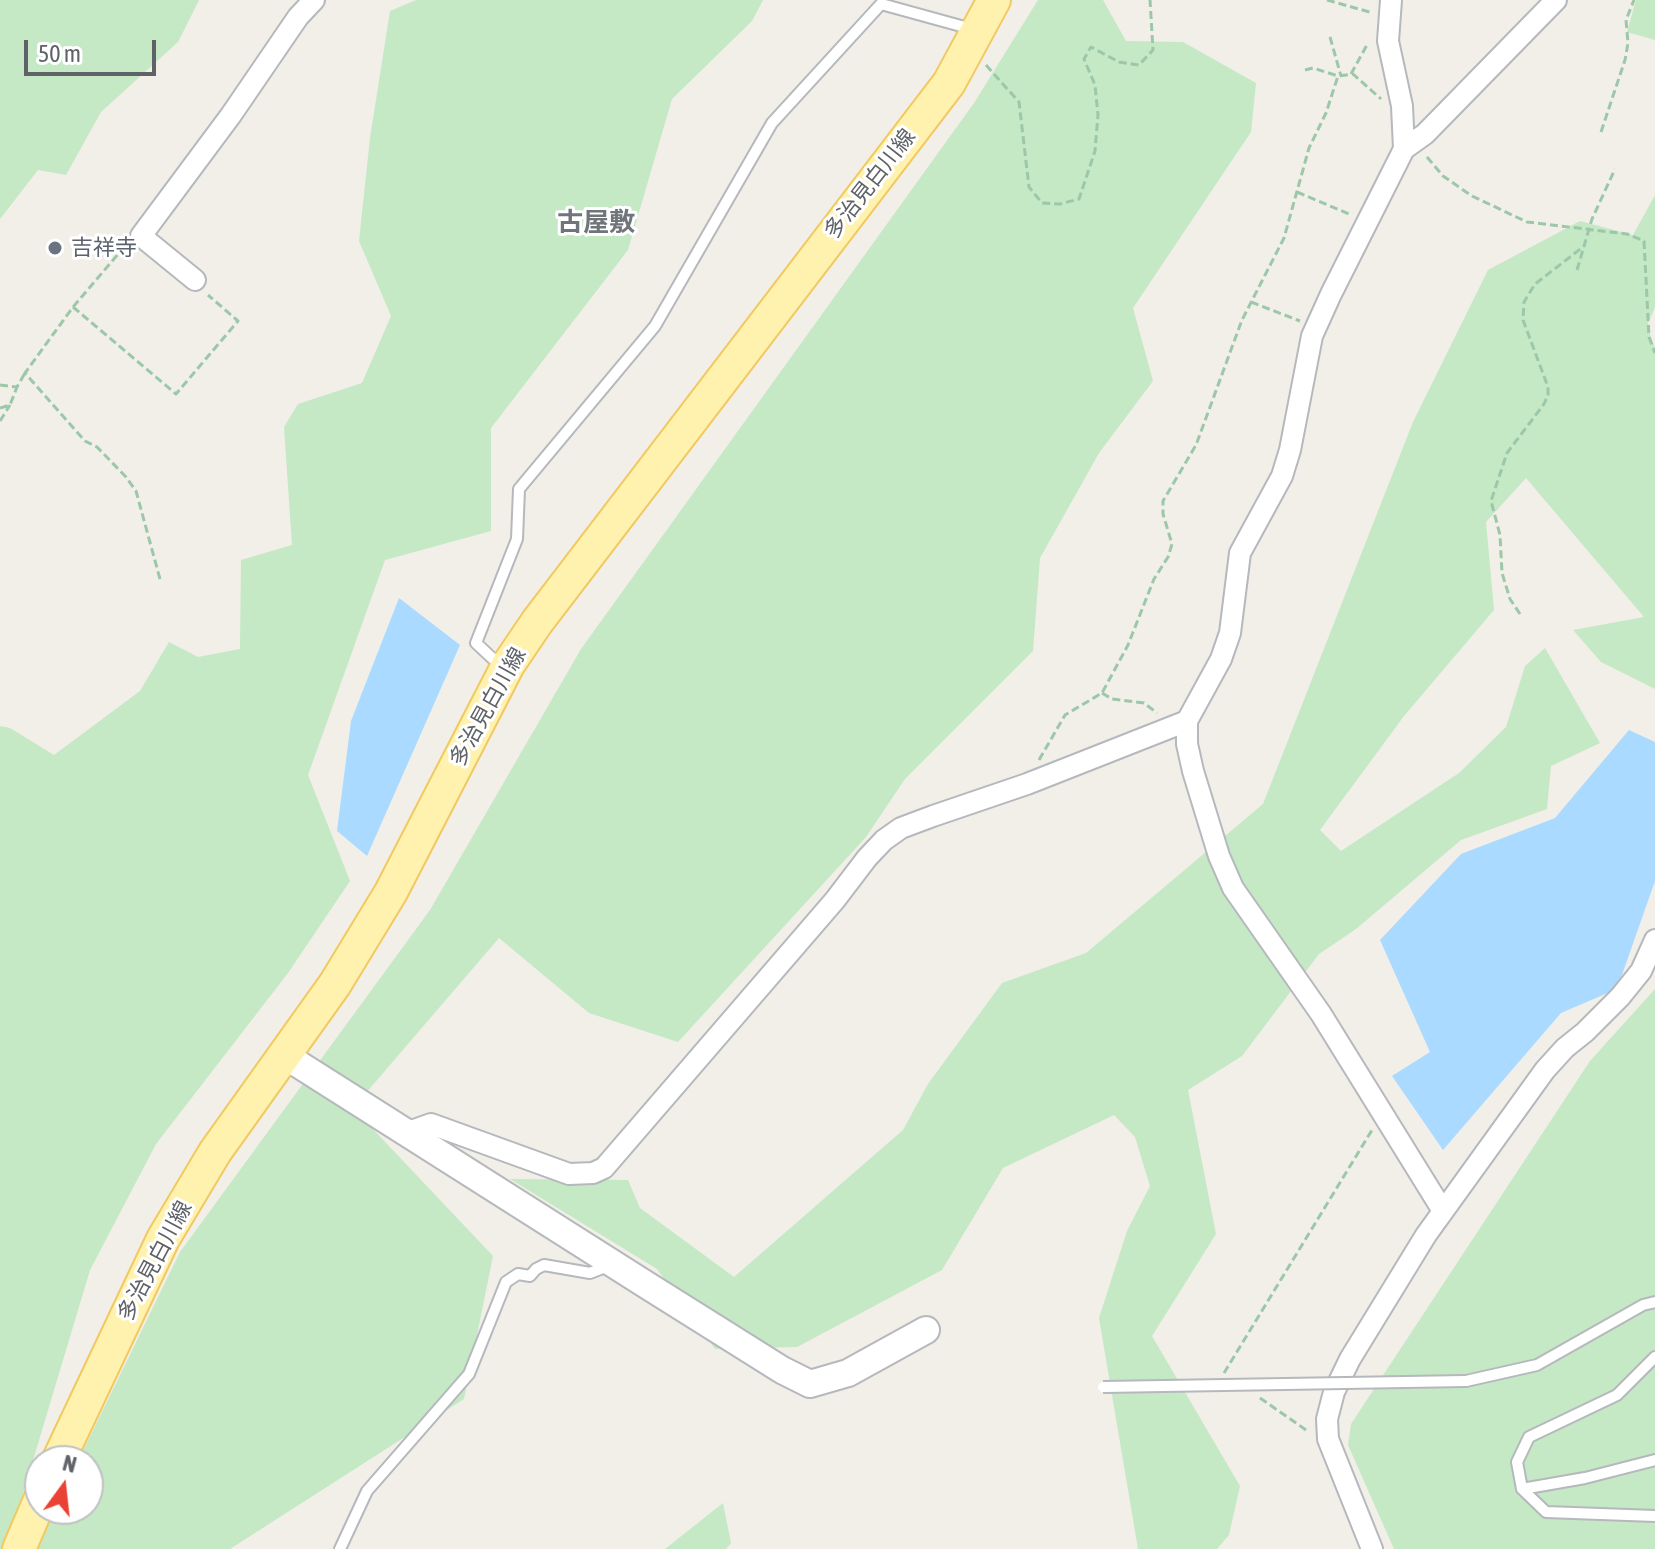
<!DOCTYPE html>
<meta charset="utf-8">
<style>
body{margin:0}
#map{position:relative;width:1655px;height:1549px;overflow:hidden;background:#f1efe8;font-family:"Asap Condensed",sans-serif}
canvas{display:block}
.north{position:absolute;left:24px;top:1445px;width:80px;height:80px;box-sizing:border-box;background:#fff;border:2px solid #bfc1c3;border-radius:50%;rotate:15deg;font-size:22px;font-weight:700;line-height:32px;text-align:center;color:#5f6368}
.north::after{content:'';display:block;margin:auto;width:28px;height:36px;background:#ea4335;clip-path:polygon(50% 0,100% 100%,50% 72%,0 100%)}
.scale{position:absolute;left:24px;top:40px;width:132px;height:36px;box-sizing:border-box;border:4px solid #5f6368;border-top:0;padding-left:10px;font-size:24px;line-height:28px;white-space:nowrap;color:#5f6368;-webkit-text-stroke:6px #fff;paint-order:stroke}
</style>
<div id="map">
<canvas width="1655" height="1549"></canvas>
<div class="north">N</div>
<div class="scale">50 m</div>
</div>
<script>
const g = document.querySelector('canvas').getContext('2d');
g.lineJoin = 'round';
function paint(path, color) { g.fillStyle = color; g.fill(path, 'evenodd'); }
const poly = rows => new Path2D(rows.map(r => 'M' + r).join(''));
function strokePath(path, color, width, dash) { g.strokeStyle = color; g.lineWidth = width; g.lineCap = dash ? 'butt' : 'round'; g.setLineDash(dash || []); g.stroke(path); }
function write(font, color, halo, rows, align = 'center') {
  g.font = font + ' "Asap Condensed","Noto Sans JP",sans-serif'; g.lineWidth = 6; g.setLineDash([]); g.textBaseline = 'middle'; g.strokeStyle = halo; g.fillStyle = color; for (const [text, x, y, turn = 0] of rows) {
    g.save(); g.translate(x, y); g.rotate((+turn || 0) * Math.PI / 180); g.textAlign = isNaN(turn) ? turn : align; if (halo) g.strokeText(text, 0, 0); g.fillText(text, 0, 0); g.restore();
  }
}
paint(poly([
 [0,0,199,0,178,42,101,112,66,175,38,170,0,219],
 [416,0,763,0,752,21,672,99,628,250,491,428,491,531,385,560,308,775,350,881,288,973,156,1144,90,1270,7,1547,0,1549,0,726,10,728,54,755,140,691,169,642,198,657,240,649,241,560,292,545,284,427,298,404,362,383,391,316,359,241,370,138,390,11],
 [1038,0,1103,0,1126,41,1183,42,1256,83,1251,132,1133,308,1153,381,1099,453,1040,558,1033,651,905,779,866,837,678,1042,589,1013,499,938,353,1108,493,1256,464,1399,230,1549,36,1549,55,1509,88,1509,88,1461,78,1461,180,1252,430,910,581,649,974,103],
 [1636,0,1655,0,1655,40,1627,32],
 [1655,195,1655,307,1647,326,1655,348,1655,689,1601,662,1573,630,1644,617,1526,478,1486,522,1494,610,1404,716,1320,830,1341,851,1459,773,1506,727,1525,666,1545,648,1600,743,1551,766,1547,809,1461,840,1356,929,1319,954,1242,1056,1188,1090,1216,1234,1152,1336,1240,1486,1229,1535,1217,1549,1138,1549,1099,1318,1127,1231,1150,1186,1135,1137,1114,1115,1003,1168,942,1270,797,1347,715,1349,657,1269,510,1179,628,1180,640,1208,734,1277,903,1130,928,1084,1002,983,1086,953,1263,804,1413,422,1488,270,1580,221,1633,235],
 [1655,989,1655,1549,1394,1549,1348,1445,1351,1424,1590,1061],
 [723,1503,731,1543,726,1549,665,1549]
]), '#c5e8c5');
paint(poly([
 [399,598,460,645,367,856,337,831,351,721],
 [1629,730,1655,742,1655,881,1617,989,1561,1013,1443,1150,1392,1076,1430,1052,1380,940,1461,854,1555,818]
]), '#aadaff');
const service = poly([
 [504,664,492,658,476,643,517,539,519,489,655,326,772,123,881,4,972,29],
 [1655,1357,1617,1395,1529,1437,1517,1462,1522,1489,1546,1512,1655,1516],
 [1466,1381,1537,1365,1643,1305,1655,1302],
 [1522,1489,1585,1478,1655,1460],
 [340,1549,367,1491,469,1374,506,1282,518,1274,530,1276,536,1269,544,1265,590,1273,608,1266]
]);
const minor = poly([
 [1391,0,1388,41,1402,106,1404,149],
 [195,280,141,236,231,115,298,17,314,0],
 [406,1133,431,1124,569,1174,593,1173,604,1168,835,900,867,858,884,840,901,828,933,816,1027,784,1187,721],
 [1443,1211,1321,1014,1233,888,1219,856,1193,771,1187,744,1187,721,1221,659,1230,633,1240,553,1282,476,1290,450,1312,336,1331,294,1404,149,1425,134,1556,0],
 [1372,1549,1328,1439,1327,1419,1334,1392,1350,1359,1426,1235,1545,1070,1565,1048,1585,1032,1620,997,1641,971,1655,940]
]);
const tertiary = poly([
 [284,1055,645,1284,782,1370,810,1384,848,1373,926,1330]
]);
const primary = poly([
 [58,1461,163,1239,215,1152,335,984,391,892,508,665,537,622,949,83,994,0],
 [19,1549,40,1500]
]);
strokePath(service, '#b5b8bc', 14);
strokePath(minor, '#b5b8bc', 24);
strokePath(tertiary, '#b5b8bc', 30);
strokePath(primary, '#f2c960', 36);
strokePath(poly([
 [1327,0,1373,13],
 [1330,37,1341,76],
 [986,65,1019,102,1029,187,1042,203,1060,204,1079,199,1095,151,1098,115,1095,85,1084,59,1091,47,1119,62,1139,65,1153,50,1150,0],
 [1305,70,1313,68,1338,76],
 [1351,74,1368,43],
 [1601,132,1625,60,1628,43,1626,20,1634,0],
 [1427,157,1443,176,1472,196,1527,222,1627,234,1644,241,1649,337,1655,353],
 [1297,192,1349,214],
 [125,246,73,307,25,373,85,441,97,447,126,477,136,491,160,579],
 [1577,270,1592,219,1615,169],
 [1251,302,1300,321],
 [73,307,176,394,238,321,208,295],
 [0,385,17,387,25,373],
 [0,408,10,405,17,387],
 [0,421,10,405],
 [1520,614,1510,599,1502,573,1500,535,1491,501,1507,453,1544,404,1548,395,1548,387,1523,320,1524,302,1535,284,1583,247],
 [1102,693,1112,699,1144,703,1157,713],
 [1039,760,1065,715,1102,693,1128,645,1154,579,1168,557,1172,544,1163,514,1163,501,1196,445,1242,320,1284,238,1309,148,1326,113,1338,76,1353,74,1381,99],
 [1224,1373,1372,1130],
 [1260,1398,1309,1432]
]), '#9cc7a9', 3, [8, 4]);
strokePath(service, '#fff', 10);
strokePath(minor, '#fff', 20);
strokePath(tertiary, '#fff', 26);
strokePath(primary, '#fff2af', 32);
const serviceBridge = poly([
 [1103,1387,1466,1381]
]);
strokePath(serviceBridge, '#b5b8bc', 14, []);
strokePath(serviceBridge, '#fff', 10);
for (const [x, y, r, color] of [
 [55,248,8,"#6b7280"]
]) { const dot = new Path2D(); dot.arc(x, y, r, 0, 2 * Math.PI); g.fillStyle = color; g.fill(dot); strokePath(dot, '#fff', 3); }
write('22px', '#5f6368', '#fff', [
 ["多治見白川線",870,184,-52],
 ["多治見白川線",488,707,-61],
 ["多治見白川線",155,1261,-62]
]);
write('22px', '#5b616d', '#fff', [
 ["吉祥寺",71,248]
], 'left');
write('bold 26px', '#70757a', '#fff', [
 ["古屋敷",596,223]
]);
</script>
